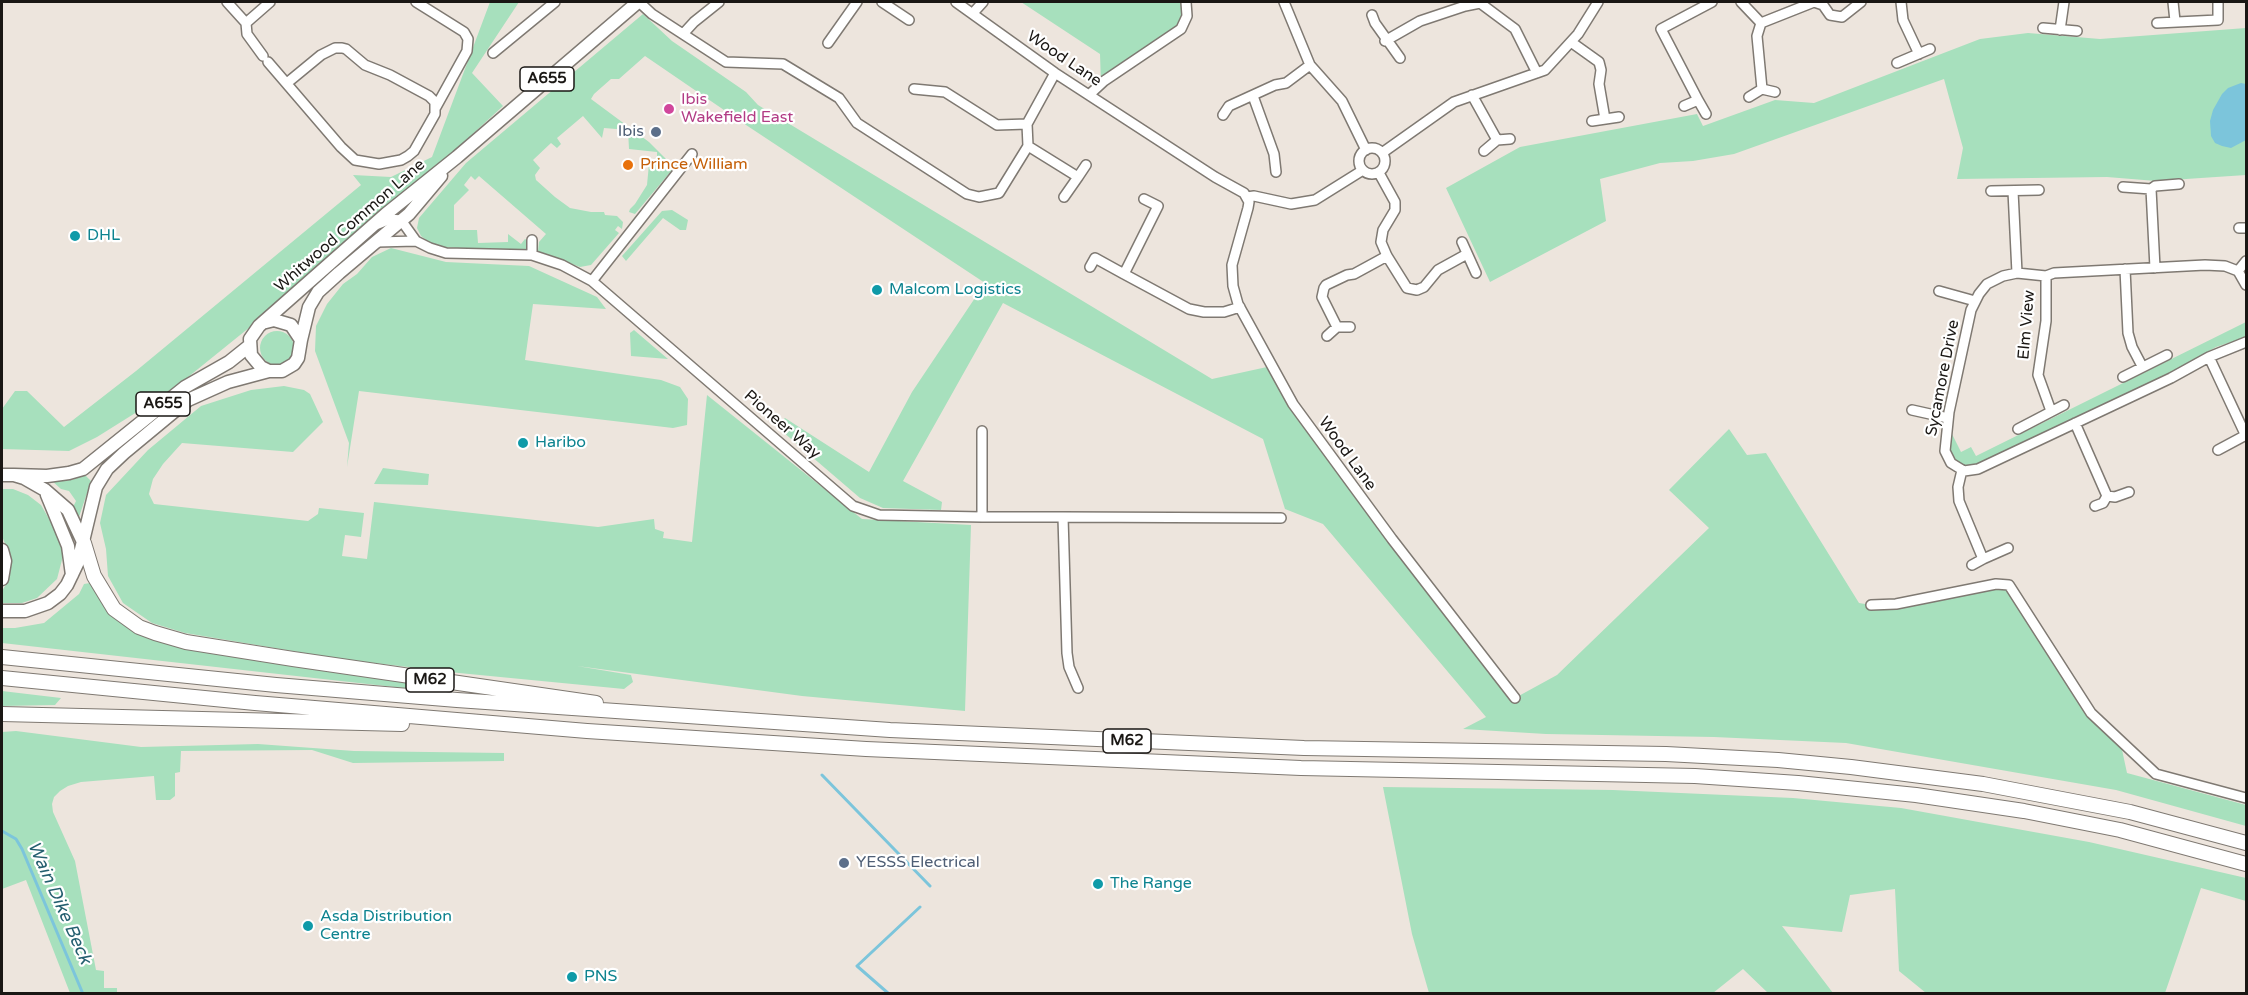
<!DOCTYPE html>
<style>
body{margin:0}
#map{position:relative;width:2248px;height:995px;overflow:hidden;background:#ede5dd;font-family:"Varela Round",sans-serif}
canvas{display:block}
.frame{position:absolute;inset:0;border:3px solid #1a1714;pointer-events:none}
</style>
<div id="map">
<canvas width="2248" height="995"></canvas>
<div class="frame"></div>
</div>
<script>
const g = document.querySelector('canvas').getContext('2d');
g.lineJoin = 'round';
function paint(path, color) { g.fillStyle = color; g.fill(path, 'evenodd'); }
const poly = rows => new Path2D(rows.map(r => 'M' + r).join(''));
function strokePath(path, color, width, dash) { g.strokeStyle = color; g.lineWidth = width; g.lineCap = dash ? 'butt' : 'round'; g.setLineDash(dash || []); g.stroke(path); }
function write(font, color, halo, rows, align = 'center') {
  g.font = font + ' "Varela Round",sans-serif'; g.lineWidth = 4.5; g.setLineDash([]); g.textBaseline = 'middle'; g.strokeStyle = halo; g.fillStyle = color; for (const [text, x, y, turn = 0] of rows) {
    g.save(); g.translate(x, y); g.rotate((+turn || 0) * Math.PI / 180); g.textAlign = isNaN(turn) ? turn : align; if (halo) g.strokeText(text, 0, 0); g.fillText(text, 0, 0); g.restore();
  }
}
paint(poly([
 [490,2,519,2,472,73,503,106,438,166,383,210,250,327,172,390,97,437,69,451,2,449,2,409,15,391,27,391,64,427,136,371,361,185,353,175,391,177,432,157],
 [1021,2,1186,2,1185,22,1101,84,1100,54],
 [643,14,672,41,746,92,758,105,1212,379,1267,367,1515,698,1557,675,1709,528,1669,490,1729,429,1747,455,1766,453,1859,603,1871,605,2008,586,2088,706,2121,745,2127,773,2246,805,2246,826,2116,790,1846,743,1714,737,1546,734,1463,729,1486,717,1323,524,1285,509,1263,439,1003,303,903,481,942,502,941,510,883,508,860,498,776,426,785,418,869,472,912,392,985,283,743,123,645,56,619,79,611,79,594,94,591,99,649,142,669,162,672,170,635,214,629,212,630,209,635,204,647,185,649,164,657,158,657,152,629,149,628,130,604,128,602,138,583,116,557,138,561,144,557,148,551,143,533,160,540,168,535,175,536,180,555,197,570,208,591,212,604,212,605,215,617,216,623,222,622,229,618,226,615,230,619,233,591,265,580,267,538,251,539,242,546,234,479,176,475,180,471,176,464,185,469,190,454,205,454,230,477,230,478,243,508,242,508,234,521,244,525,239,528,241,528,252,441,247,430,243,421,236,417,228,419,218,466,163],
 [2246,28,2246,175,2156,181,2107,177,1957,179,1963,148,1944,79,1734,154,1693,161,1660,163,1600,179,1606,221,1490,282,1446,188,1520,147,1697,114,1703,126,1775,100,1814,103,1980,39,2028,33,2100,39],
 [672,210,688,220,686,230,680,230,663,218,626,261,622,256,662,211],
 [391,248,446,262,529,266,597,297,606,309,533,304,525,360,661,380,680,387,688,399,687,425,673,428,359,391,347,467,349,443,315,351,316,326,327,304,343,284,357,274,372,257],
 [2246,322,2246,337,2216,347,2163,377,1971,467,1962,465,1953,459,1949,451,1949,428,1961,452,1971,447,1976,456],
 [634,330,668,359,631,356,630,333],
 '260 348a17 17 0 1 1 34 0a17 17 0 1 1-34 0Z',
 [284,386,304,390,310,394,323,422,293,452,182,443,163,464,153,479,149,494,154,504,308,521,318,514,319,508,364,513,361,537,345,535,342,556,367,559,374,502,598,527,654,519,655,529,664,532,663,538,692,542,707,395,862,519,971,525,965,711,802,696,577,666,631,675,633,682,624,689,459,673,340,659,185,633,152,623,123,603,108,576,106,549,100,523,106,495,148,450,201,406,251,390],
 [383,468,429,474,428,485,374,484],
 [85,475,91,481,79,517,73,507,76,501,69,491,61,489,51,480,72,480],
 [2,489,13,489,28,495,41,505,60,538,63,556,57,579,37,598,22,603,2,603,2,591,8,581,10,571,11,559,2,536],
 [90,583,111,613,164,641,415,684,430,691,2,643,2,628,15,628,44,623,79,594,84,584],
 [2,691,61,698,55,705,2,706],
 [16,731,141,747,258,744,354,751,504,753,504,761,353,763,312,750,181,751,180,772,175,773,175,796,170,800,156,800,154,776,81,782,68,786,60,791,54,797,52,804,53,812,75,861,96,970,104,971,104,988,117,988,117,993,70,993,26,880,2,889,2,732],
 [1383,787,1613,790,1793,798,1901,808,2089,842,2246,878,2246,901,2201,888,2165,993,1926,993,1899,971,1895,889,1850,895,1842,932,1782,926,1833,993,1768,993,1743,969,1713,993,1429,993,1412,934]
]), '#a7e0bd');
paint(poly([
 [2241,83,2246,84,2246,140,2231,148,2222,146,2215,143,2211,136,2210,121,2213,110,2222,94,2228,88]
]), '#7cc5db');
strokePath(poly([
 [822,775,930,886],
 [2,831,16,839,22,849,83,994],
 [889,994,857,966,920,907]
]), '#7cc5db', 3);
const minor = poly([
 [227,2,246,23],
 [416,2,464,32,468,39,467,51,436,107],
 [639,2,652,14,726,62,783,64,839,98,857,123,967,194,979,197,999,193,1028,146,1027,124,1055,73],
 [882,2,909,20],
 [956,2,1055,73,1215,177,1244,193,1249,202,1248,208,1232,265,1233,286,1238,304,1293,404,1392,539,1515,698],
 [1284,2,1310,65,1342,101,1366,150],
 [1741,2,1761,23],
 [1901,2,1903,20,1919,54],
 [2173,2,2175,21],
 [973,13,983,2],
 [1372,15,1375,23,1400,58],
 [1761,23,1814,2,1823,5,1830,15,1842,17,1861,2],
 [1761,23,1757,36,1762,89],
 [2157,23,2218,20,2218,2],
 [2043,28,2077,31],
 [2060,30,2064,2],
 [683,34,694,22,719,2],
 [1385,41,1420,21,1465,6,1480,3,1515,29,1537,73],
 [1571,42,1599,62,1601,70,1599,84,1605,119],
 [828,43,857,2],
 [493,53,555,2],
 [263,56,247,34,246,23,270,2],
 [268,62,341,147,355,160,379,164,401,160,408,156,414,151,435,114,435,102,429,96,390,75,365,65,346,49,342,48,335,48,321,55,287,83],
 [1897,63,1930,49],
 [914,89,945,92,997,125,1027,124],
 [1090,94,1104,81,1181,29,1187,16,1186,2],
 [1472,95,1497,140],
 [1253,96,1274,154,1276,172],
 [1749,97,1762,89,1775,92],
 [1698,100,1706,114],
 [1684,106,1698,100,1661,29,1712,2],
 [1223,115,1229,106,1275,85,1286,83,1310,65],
 [1592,121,1619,117],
 [1028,146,1078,177,1064,197],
 '1359 161a13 13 0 1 1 26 0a13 13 0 1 1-26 0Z',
 [1484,151,1497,140,1510,139],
 [1382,153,1454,102,1545,70,1578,34,1598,2],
 [1379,173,1395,202,1395,210,1383,230,1381,242,1387,256,1407,288,1417,290,1424,287,1438,270,1467,254],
 [1078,177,1086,165],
 [2123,187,2151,189],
 [1991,191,2039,190],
 [2013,191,2017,273],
 [1247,197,1254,196,1291,204,1315,200,1363,170],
 [378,224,390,219,401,220,416,241,430,248,446,253,532,255,532,240],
 [2239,228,2246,228],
 [377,242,416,241],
 [1462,242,1476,273],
 [532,255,562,265,592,281,692,154],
 [1090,267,1095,258,1124,274,1158,206,1144,199],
 [2155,268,2151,189,2155,186,2179,184],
 [2125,269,2128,333,2132,347,2142,366],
 [2238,271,2246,261],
 [1124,274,1189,309,1204,312,1224,312,1240,307],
 [2046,276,2046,321,2038,375,2051,411],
 [592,281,853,506,879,515,982,517,982,431],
 [2246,285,2238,271,2225,266,2205,265,2054,273,2046,276,2017,273,2003,276,1987,284,1979,294,1971,310,1949,412,1945,451,1951,463,1964,471,1978,469,2171,378,2209,357,2246,342],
 [1939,291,1975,301],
 [1337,327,1322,297,1324,288,1326,285,1347,275,1354,274,1387,256],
 [1327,336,1337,327,1350,327],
 [2209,357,2246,436],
 [2123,377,2167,355],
 [1912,410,1948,418],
 [2075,423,2107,496],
 [2018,429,2064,405],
 [2218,450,2246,435],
 [1962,470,1958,487,1959,501,1983,559,1972,565],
 [2107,496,2115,497,2129,492],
 [2095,506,2103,503,2107,496],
 [982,517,1063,517,1067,653,1069,667,1078,688],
 [1063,517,1281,518],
 [1983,559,2008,548],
 [1871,605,1896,604,1996,584,2009,585,2091,713,2156,774,2246,798]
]);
const major = poly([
 [266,322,274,320,291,325,301,340,298,358,294,364,282,371,269,371,261,367,251,355,250,339,259,326,386,214,457,157,638,2],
 [301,340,309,307,318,292,339,273,409,214,441,176],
 [2,475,14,475,24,478,45,490,68,510,83,542],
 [14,475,47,476,69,473,83,469,185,387,229,362,249,346],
 [47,495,68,546,72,575],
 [2,550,5,561,2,579],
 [2,611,25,611,48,603,60,594,67,585,78,562,96,487,107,469,124,453,188,400,228,382,269,371]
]);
const highway = poly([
 [84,543,94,576,114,609,139,627,155,633,186,642,293,659,596,703],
 [2,657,276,685,457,700,890,730,1304,748,1666,754,1778,760,1851,767,1983,784,2130,812,2246,843],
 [2,678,255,703,587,731,866,749,1301,768,1695,776,1798,783,1916,795,2024,811,2120,830,2246,864],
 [2,714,402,724]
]);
strokePath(minor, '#7f7972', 12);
strokePath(major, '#7f7972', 15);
strokePath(highway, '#7f7972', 16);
strokePath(minor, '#fff', 9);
strokePath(major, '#fff', 12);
strokePath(highway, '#fff', 14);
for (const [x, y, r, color] of [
 [669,109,6,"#d1479c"],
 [656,132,6,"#5c6f8a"],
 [628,165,6,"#e8710a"],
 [75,236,6,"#0f9aa8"],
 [877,290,6,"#0f9aa8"],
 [523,443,6,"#0f9aa8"],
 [844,863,6,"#5c6f8a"],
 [1098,884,6,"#0f9aa8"],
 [308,926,6,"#0f9aa8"],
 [572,977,6,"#0f9aa8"]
]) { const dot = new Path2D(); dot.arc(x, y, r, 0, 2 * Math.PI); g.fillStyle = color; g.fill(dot); strokePath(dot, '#fff', 2); }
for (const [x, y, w] of [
 [547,79,54],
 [163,404,54],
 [430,680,48],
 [1127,741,48]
]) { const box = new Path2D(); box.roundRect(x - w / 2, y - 12, w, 24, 4.5); g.fillStyle = '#fff'; g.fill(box); strokePath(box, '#1a1714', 1.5); }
write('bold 15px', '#1a1714', null, [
 ["A655",547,79],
 ["A655",163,404],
 ["M62",430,680],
 ["M62",1127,741]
]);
write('16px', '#1a1714', '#fff', [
 ["Wood Lane",1064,59,34],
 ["Whitwood Common Lane",350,226,-41],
 ["Elm View",2027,325,-85],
 ["Sycamore Drive",1943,378,-79],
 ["Pioneer Way",782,425,41],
 ["Wood Lane",1347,454,54]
]);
write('16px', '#b23c85', '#fff', [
 ["Ibis",681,100],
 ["Wakefield East",681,118]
], 'left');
write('16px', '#4e5e75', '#fff', [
 ["Ibis",644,132],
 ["YESSS Electrical",856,863,"left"]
], 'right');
write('16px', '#c56008', '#fff', [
 ["Prince William",640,165]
], 'left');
write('16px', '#0d838f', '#fff', [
 ["DHL",87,236],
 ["Malcom Logistics",889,290],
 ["Haribo",535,443],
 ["The Range",1110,884],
 ["Asda Distribution",320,917],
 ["Centre",320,935],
 ["PNS",584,977]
], 'left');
write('italic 18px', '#245f6f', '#fff', [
 ["Wain Dike Beck",59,903,66]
]);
</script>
